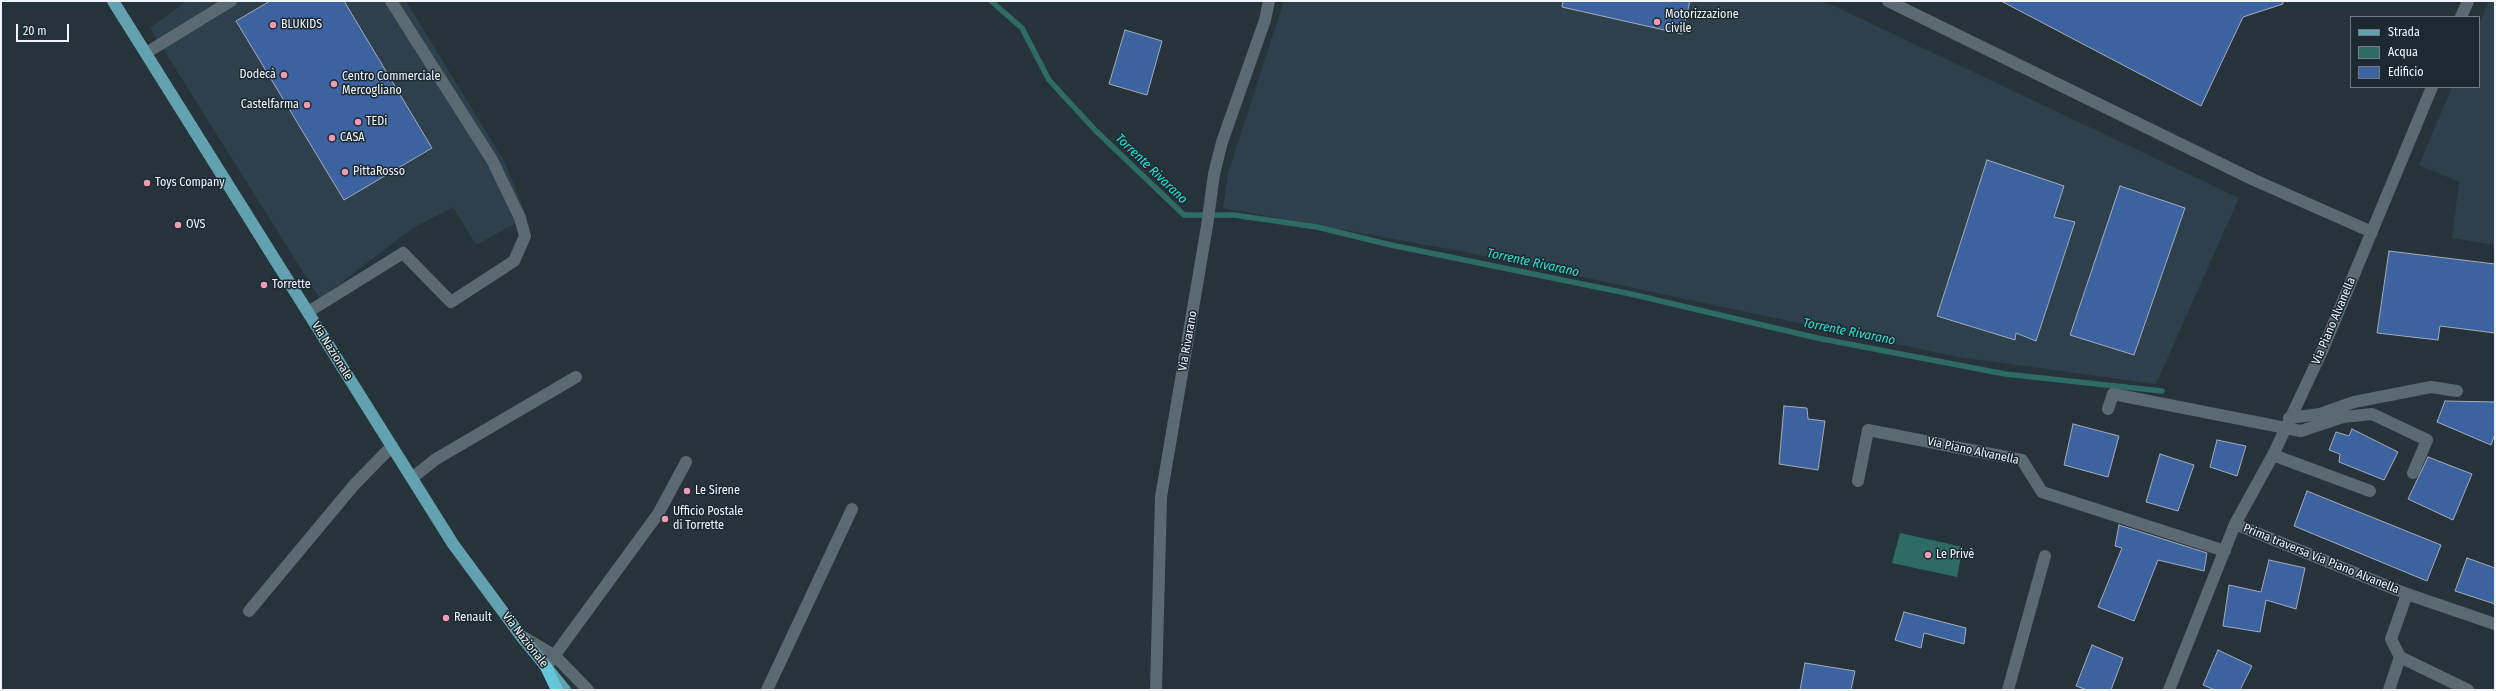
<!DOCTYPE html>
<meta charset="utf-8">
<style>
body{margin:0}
#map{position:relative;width:2496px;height:691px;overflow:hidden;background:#26333a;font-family:"Fira Sans Condensed",sans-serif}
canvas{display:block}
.frame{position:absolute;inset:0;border:2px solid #eef6fb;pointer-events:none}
.legend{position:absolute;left:2350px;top:16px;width:130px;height:72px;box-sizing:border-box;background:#1d2930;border:1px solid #717b81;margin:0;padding:5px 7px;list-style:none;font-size:12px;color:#eef6fb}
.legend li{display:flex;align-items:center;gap:8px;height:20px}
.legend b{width:20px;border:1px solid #717b81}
.scale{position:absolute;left:16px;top:24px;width:53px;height:18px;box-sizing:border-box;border:2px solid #eef6fb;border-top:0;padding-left:5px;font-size:12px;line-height:14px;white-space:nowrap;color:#eef6fb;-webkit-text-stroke:3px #1d2930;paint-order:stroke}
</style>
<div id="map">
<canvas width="2496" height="691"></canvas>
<div class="frame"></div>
<ul class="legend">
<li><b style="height:5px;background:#62a1af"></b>Strada</li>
<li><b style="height:11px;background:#2d6b64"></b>Acqua</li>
<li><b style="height:11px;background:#3d62a0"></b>Edificio</li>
</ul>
<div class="scale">20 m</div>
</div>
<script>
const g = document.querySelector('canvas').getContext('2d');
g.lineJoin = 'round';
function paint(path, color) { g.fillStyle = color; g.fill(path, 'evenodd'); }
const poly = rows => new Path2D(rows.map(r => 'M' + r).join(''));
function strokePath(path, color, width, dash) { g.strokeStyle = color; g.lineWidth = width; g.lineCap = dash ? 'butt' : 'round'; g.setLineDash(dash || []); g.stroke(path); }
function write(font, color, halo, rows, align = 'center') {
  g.font = font + ' "Fira Sans Condensed",sans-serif'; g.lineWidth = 3; g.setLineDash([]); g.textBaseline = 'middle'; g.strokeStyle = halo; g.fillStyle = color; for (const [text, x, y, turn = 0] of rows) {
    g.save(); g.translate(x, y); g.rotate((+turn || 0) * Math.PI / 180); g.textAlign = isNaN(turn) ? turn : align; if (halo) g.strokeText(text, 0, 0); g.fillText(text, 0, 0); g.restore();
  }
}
paint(poly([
 [187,1,406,1,504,161,527,217,476,245,453,207,413,228,320,299,150,28],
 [1284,1,1817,1,1830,4,2239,198,2156,384,1958,357,1465,252,1223,208,1228,173],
 [2489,1,2495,1,2495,245,2452,238,2459,182,2419,165,2452,87,2479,87,2479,24]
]), '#2d404b');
paint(poly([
 [1900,533,1963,547,1957,577,1892,563]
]), '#2d6b64');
strokePath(poly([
 [991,1,1022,28,1049,80,1095,130,1184,215,1234,215,1317,227,1391,245,1631,294,1817,338,2005,374,2162,391]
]), '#2d6b64', 5.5);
const building = poly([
 [270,1,344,1,432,148,344,200,236,21,270,1],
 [1563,1,1690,1,1682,34,1562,7,1563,1],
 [2001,1,2283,1,2283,4,2243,17,2201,106,2001,1],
 [1125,30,1162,41,1147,95,1109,84,1125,30],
 [1987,160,2064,186,2054,217,2075,222,2036,341,2016,333,2015,340,1937,316,1987,160],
 [2120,186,2185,208,2134,355,2070,335,2120,186],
 [2389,251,2495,264,2495,333,2440,326,2438,340,2377,333,2389,251],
 [2445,401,2495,402,2495,434,2491,445,2437,422,2445,401],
 [1784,406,1807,408,1808,419,1825,421,1818,470,1779,464,1784,406],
 [2073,424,2119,436,2108,477,2064,465,2073,424],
 [2352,429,2398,452,2384,480,2339,462,2340,454,2329,450,2336,432,2349,436,2352,429],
 [2217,440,2246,446,2237,476,2210,467,2217,440],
 [2160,454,2194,465,2178,511,2146,502,2160,454],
 [2428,457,2472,474,2453,520,2408,499,2428,457],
 [2307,491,2441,545,2427,581,2294,526,2307,491],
 [2119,525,2207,553,2204,571,2158,560,2134,621,2098,607,2122,548,2115,546,2119,525],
 [2467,558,2495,568,2495,604,2455,591,2467,558],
 [2269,560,2305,568,2296,609,2266,600,2260,632,2223,626,2229,585,2261,592,2269,560],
 [1904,612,1966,628,1964,644,1924,633,1921,648,1895,640,1904,612],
 [2092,645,2123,658,2111,690,2087,690,2076,686,2092,645],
 [2218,650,2252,666,2240,690,2215,690,2203,685,2218,650],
 [1805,663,1855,671,1851,690,1800,690,1805,663]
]);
paint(building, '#3d62a0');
strokePath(building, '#a3acb9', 1);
strokePath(poly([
 [1888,1,2254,180,2372,232],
 [2461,17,2468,1],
 [146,53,231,1],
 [308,312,403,253,451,302,514,261,525,236,520,218,492,160,391,1],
 [2108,409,2113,394,2301,431,2343,417,2372,414,2427,440,2413,473],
 [2289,418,2320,414,2354,402,2431,387,2457,391],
 [2273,455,2370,491],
 [412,478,436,459,576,377],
 [1858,481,1868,430,2022,460,2042,492,2225,551],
 [2235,524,2407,594,2391,639,2400,657,2468,690],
 [2407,594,2495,624],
 [249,611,354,485,392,446],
 [523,637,555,656,588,690],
 [546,667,658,514,686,462],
 [767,690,852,509],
 [1156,690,1161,497,1207,226,1214,174,1222,142,1265,20,1269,1],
 [2008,690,2045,556],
 [2169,690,2235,524,2273,455,2323,349,2432,87],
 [2389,690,2400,657]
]), '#5b6972', 12);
strokePath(poly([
 [113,1,453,544,521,636,565,690]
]), '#62a1af', 12);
strokePath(poly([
 [546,667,557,690]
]), '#66c7d8', 12);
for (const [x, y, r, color] of [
 [1657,22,4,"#f09ab4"],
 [273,25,4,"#f09ab4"],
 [284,75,4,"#f09ab4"],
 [334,84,4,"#f09ab4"],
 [307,105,4,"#f09ab4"],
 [358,122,4,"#f09ab4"],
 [332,138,4,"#f09ab4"],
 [345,172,4,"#f09ab4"],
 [147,183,4,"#f09ab4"],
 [178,225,4,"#f09ab4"],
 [264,285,4,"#f09ab4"],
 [687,491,4,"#f09ab4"],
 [665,519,4,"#f09ab4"],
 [1928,555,4,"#f09ab4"],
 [446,618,4,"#f09ab4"]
]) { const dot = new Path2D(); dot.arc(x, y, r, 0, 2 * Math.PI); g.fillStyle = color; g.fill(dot); strokePath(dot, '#1d2930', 1.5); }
write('12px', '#eef6fb', '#1d2930', [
 ["Motorizzazione",1665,15],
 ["Civile",1665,29],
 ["BLUKIDS",281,25],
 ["Dodecà",276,75,"right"],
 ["Centro Commerciale",342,77],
 ["Mercogliano",342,91],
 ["Castelfarma",299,105,"right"],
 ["TEDi",366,122],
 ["CASA",340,138],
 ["PittaRosso",353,172],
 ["Toys Company",155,183],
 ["OVS",186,225],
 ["Torrette",272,285],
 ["Le Sirene",695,491],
 ["Ufficio Postale",673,512],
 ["di Torrette",673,526],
 ["Le Privè",1936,555],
 ["Renault",454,618]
], 'left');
write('12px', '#eef6fb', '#1d2930', [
 ["Via Piano Alvanella",2334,321,-67],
 ["Via Rivarano",1188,341,-80],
 ["Via Nazionale",332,351,58],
 ["Via Piano Alvanella",1973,451,12],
 ["Prima traversa Via Piano Alvanella",2321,559,22],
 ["Via Nazionale",525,640,52]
]);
write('italic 13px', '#2be2d2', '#1d2930', [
 ["Torrente Rivarano",1151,169,44],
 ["Torrente Rivarano",1533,263,12],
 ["Torrente Rivarano",1849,332,11]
]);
</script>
